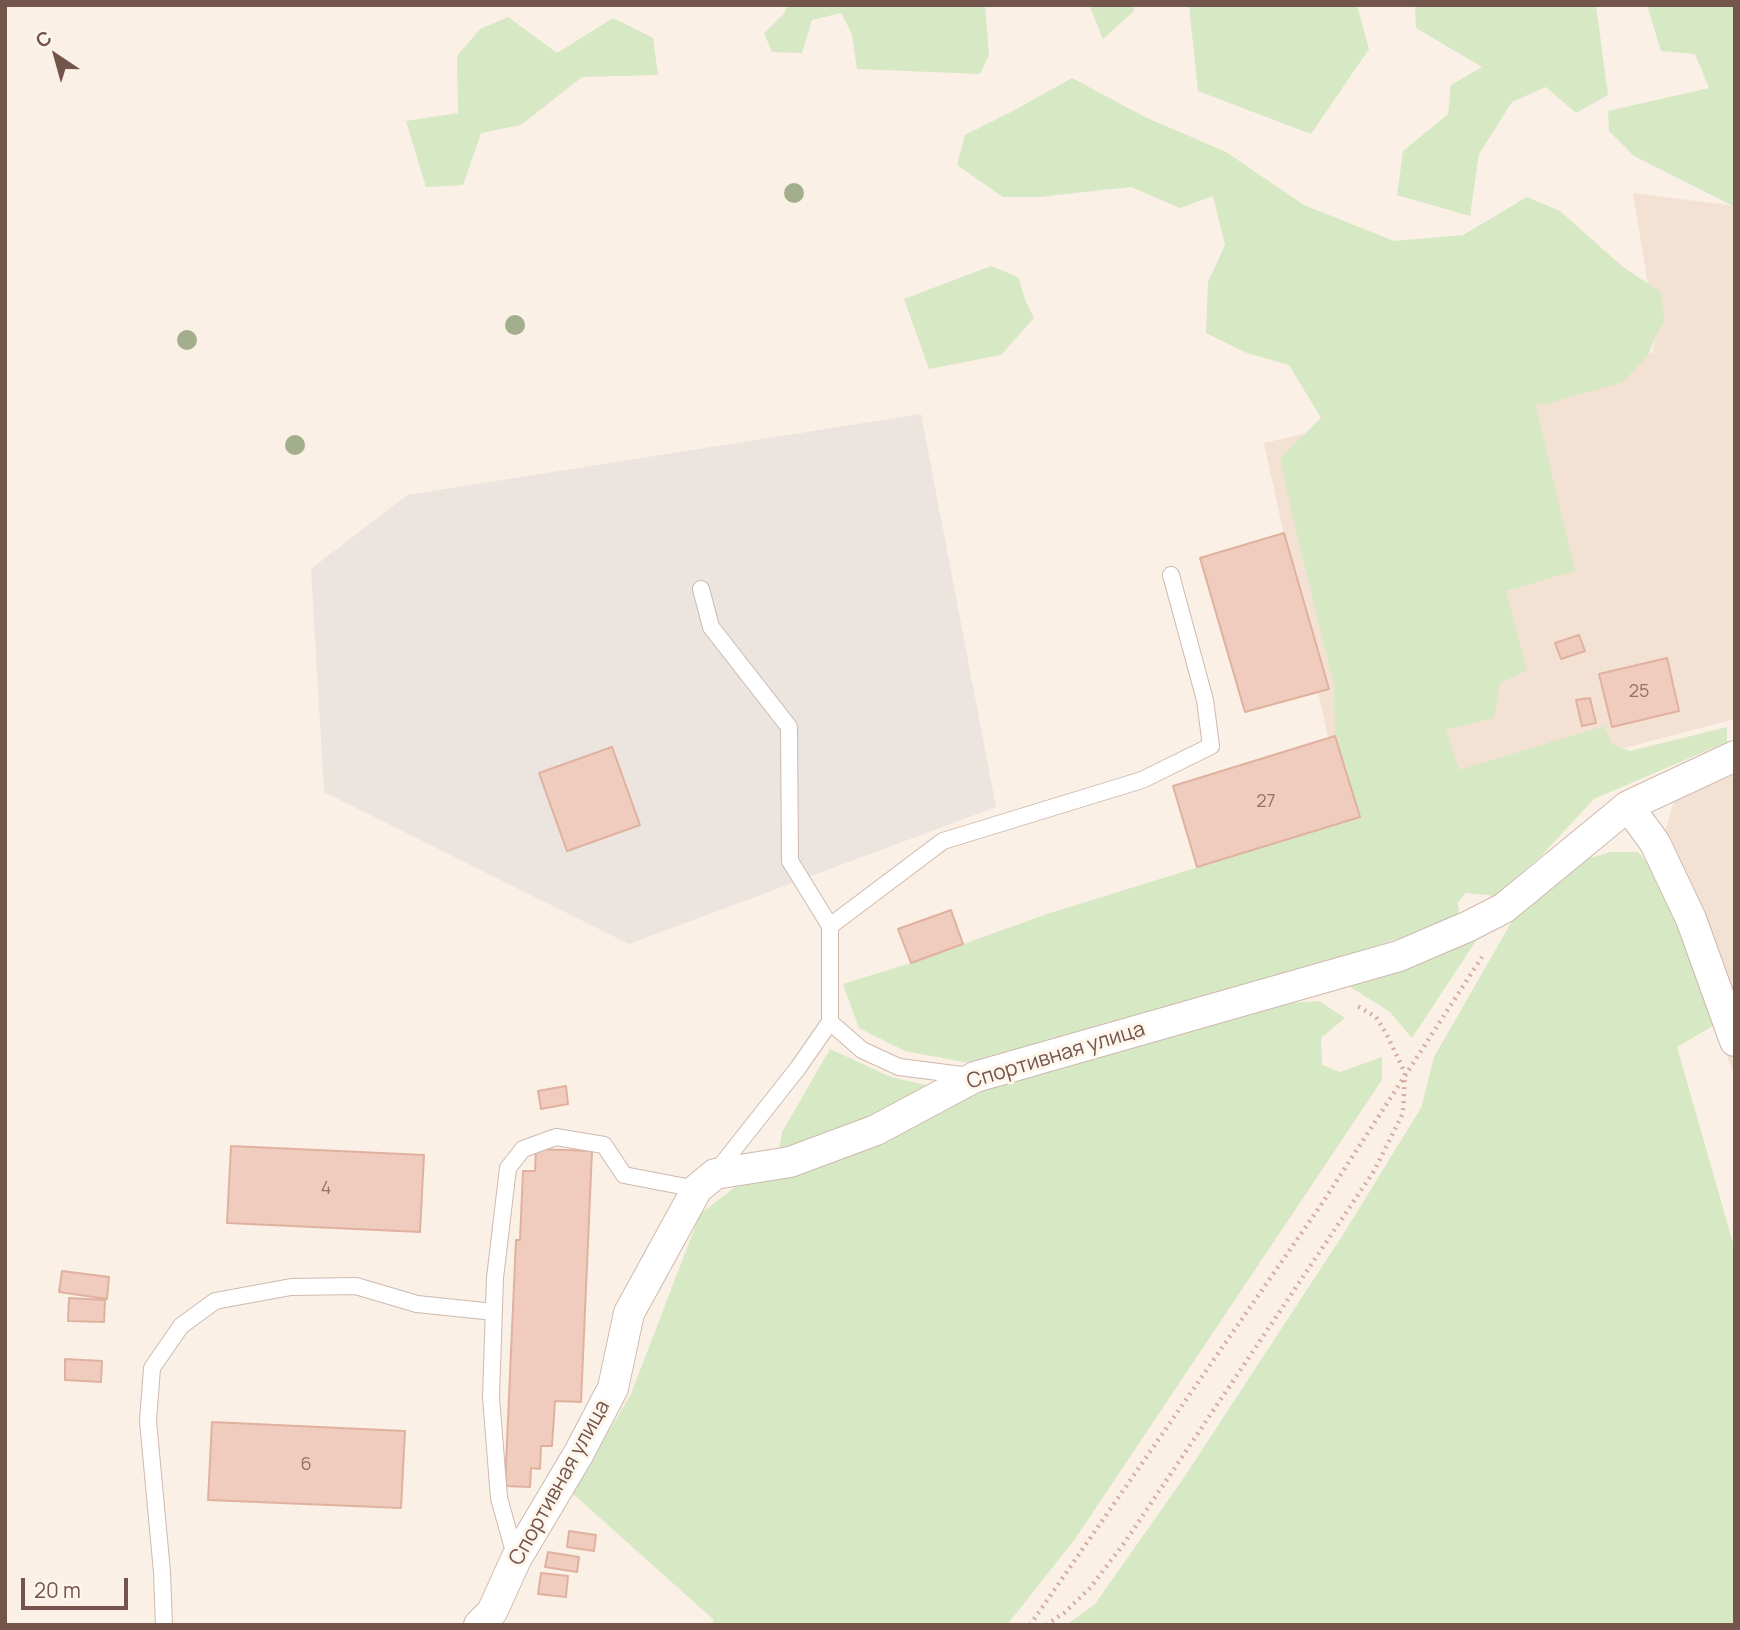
<!DOCTYPE html>
<meta charset="utf-8">
<style>
body{margin:0}
#map{position:relative;width:1740px;height:1630px;overflow:hidden;background:#fbf0e5;font-family:Manrope,sans-serif}
canvas{display:block}
.frame{position:absolute;inset:0;border:7px solid #73554b;pointer-events:none}
.north{position:absolute;left:21px;top:21px;width:70px;height:70px;-webkit-text-stroke:5px #fef5eb;paint-order:stroke;rotate:324deg;font-size:19px;font-weight:700;line-height:28px;text-align:center;color:#73554b}
.north::after{content:'';display:block;margin:auto;width:24px;height:32px;background:#73554b;clip-path:polygon(50% 0,100% 100%,50% 72%,0 100%)}
.scale{position:absolute;left:21px;top:1578px;width:107px;height:32px;box-sizing:border-box;border:4px solid #73554b;border-top:0;padding-left:9px;font-size:21px;line-height:24px;white-space:nowrap;color:#73554b;-webkit-text-stroke:5px #fef5eb;paint-order:stroke}
</style>
<div id="map">
<canvas width="1740" height="1630"></canvas>
<div class="frame"></div>
<div class="north">С</div>
<div class="scale">20 m</div>
</div>
<script>
const g = document.querySelector('canvas').getContext('2d');
g.lineJoin = 'round';
function paint(path, color) { g.fillStyle = color; g.fill(path, 'evenodd'); }
const poly = rows => new Path2D(rows.map(r => 'M' + r).join(''));
function strokePath(path, color, width, dash) { g.strokeStyle = color; g.lineWidth = width; g.lineCap = dash ? 'butt' : 'round'; g.setLineDash(dash || []); g.stroke(path); }
function write(font, color, halo, rows, align = 'center') {
  g.font = font + ' Manrope,sans-serif'; g.lineWidth = 6; g.setLineDash([]); g.textBaseline = 'middle'; g.strokeStyle = halo; g.fillStyle = color; for (const [text, x, y, turn = 0] of rows) {
    g.save(); g.translate(x, y); g.rotate((+turn || 0) * Math.PI / 180); g.textAlign = isNaN(turn) ? turn : align; if (halo) g.strokeText(text, 0, 0); g.fillText(text, 0, 0); g.restore();
  }
}
paint(poly([
 [1633,193,1735,206,1735,719,1346,821,1264,443,1652,353,1656,336],
 [1735,770,1735,1077,1654,870,1679,783]
]), '#f3e1d4');
paint(poly([
 [921,414,996,807,629,944,324,792,311,569,407,495]
]), '#ebe4df');
paint(poly([
 [788,5,985,5,989,55,980,74,857,69,852,34,841,13,812,20,802,53,772,52,764,33,783,15],
 [1089,5,1134,5,1134,11,1103,39],
 [1189,5,1357,5,1369,49,1311,134,1198,91],
 [1415,5,1596,5,1608,95,1576,113,1546,87,1512,102,1479,154,1470,216,1397,195,1403,151,1448,114,1451,85,1482,67,1416,28],
 [1647,5,1735,5,1735,207,1634,156,1609,131,1608,111,1709,88,1695,54,1661,51],
 [508,17,557,53,613,18,653,38,658,75,582,77,521,125,481,133,463,185,426,187,406,121,458,113,457,56,480,29],
 [1072,78,1145,117,1226,152,1304,205,1394,241,1463,235,1527,197,1560,211,1623,267,1661,292,1664,322,1656,336,1648,355,1623,382,1542,405,1535,403,1575,571,1506,591,1527,671,1500,683,1494,718,1446,730,1459,770,1604,726,1612,744,1630,751,1727,727,1727,742,1594,799,1541,856,1495,896,1466,893,1458,902,1459,919,1245,988,974,1064,905,1051,859,1028,843,984,911,963,1047,914,1360,817,1335,736,1334,686,1287,493,1280,458,1321,418,1289,365,1247,353,1206,333,1208,282,1225,245,1213,196,1180,208,1131,187,1039,197,1003,197,957,165,965,135,1013,111],
 [991,266,1018,277,1026,302,1034,318,1001,355,929,369,904,299],
 [1611,852,1638,852,1654,870,1701,973,1718,1023,1677,1047,1735,1250,1735,1625,1066,1625,1095,1604,1183,1479,1344,1233,1421,1108,1434,1057,1516,914,1579,861],
 [1481,933,1412,1038,1390,1012,1341,981],
 [1319,1001,1345,1018,1321,1038,1322,1065,1340,1072,1382,1057,1382,1080,1075,1539,1007,1625,713,1625,713,1619,572,1493,631,1394,700,1214,738,1185,990,1085,1268,1004],
 [830,1049,891,1077,925,1085,901,1105,779,1150,782,1132]
]), '#d7e8c4');
const building = poly([
 [1284,533,1329,689,1245,712,1200,558,1284,533],
 [1579,635,1585,651,1561,659,1555,643,1579,635],
 [1667,658,1679,711,1612,727,1599,674,1667,658],
 [1590,698,1596,723,1582,726,1576,700,1590,698],
 [1335,736,1360,817,1197,867,1173,786,1335,736],
 [612,747,640,825,567,851,539,773,612,747],
 [951,910,963,944,911,963,898,929,951,910],
 [566,1086,568,1104,541,1109,538,1091,566,1086],
 [231,1146,424,1155,420,1232,227,1223,231,1146],
 [536,1149,592,1151,581,1402,555,1401,552,1446,541,1446,540,1469,531,1468,530,1487,505,1486,516,1240,520,1240,523,1171,535,1171,536,1149],
 [62,1271,109,1277,107,1299,59,1292,62,1271],
 [69,1298,105,1300,104,1322,68,1321,69,1298],
 [65,1359,102,1361,101,1382,65,1380,65,1359],
 [212,1422,405,1431,401,1508,208,1500,212,1422],
 [569,1531,596,1535,594,1551,567,1547,569,1531],
 [548,1552,579,1557,577,1572,545,1567,548,1552],
 [541,1573,568,1576,566,1597,538,1594,541,1573]
]);
paint(building, '#efccbe');
strokePath(building, '#e1b19f', 2);
const lane = poly([
 [701,589,711,627,789,727,790,861,830,926],
 [830,1022,862,1050,899,1067,970,1076],
 [716,1172,798,1068,830,1022,830,926,943,841,1142,780,1211,746,1205,700,1171,575],
 [516,1559,499,1498,491,1397,495,1278,508,1168,523,1149,556,1137,604,1145,624,1175,697,1189],
 [164,1625,162,1572,148,1421,152,1368,181,1326,215,1301,291,1287,356,1286,417,1304,494,1312]
]);
const street = poly([
 [1628,806,1655,843,1691,919,1735,1041],
 [479,1625,492,1612,516,1559,579,1453,613,1388,629,1313,697,1189,715,1174,790,1162,876,1130,975,1077,1399,956,1469,926,1504,908,1628,806,1735,756]
]);
strokePath(lane, '#ceb9af', 18);
strokePath(street, '#ceb9af', 32);
strokePath(poly([
 [1030,1625,1323,1202,1482,957],
 [1046,1625,1064,1613,1090,1588,1125,1542,1374,1171,1403,1113,1405,1073,1386,1033,1376,1017,1354,1004]
]), '#d4afa1', 4.5, [2, 5]);
strokePath(lane, '#fff', 16);
strokePath(street, '#fff', 30);
g.fillStyle = '#a2ae8c';
for (const [x, y] of [
 [794,193],
 [515,325],
 [187,340],
 [295,445]
]) { g.beginPath(); g.arc(x, y, 10, 0, 2 * Math.PI); g.fill(); }
write('18px', '#927368', null, [
 ["25",1639,692],
 ["27",1266,802],
 ["4",326,1189],
 ["6",306,1465]
]);
write('21px', '#73554b', '#fef5eb', [
 ["Спортивная улица",1056,1056,-17],
 ["Спортивная улица",560,1483,-61]
]);
</script>
